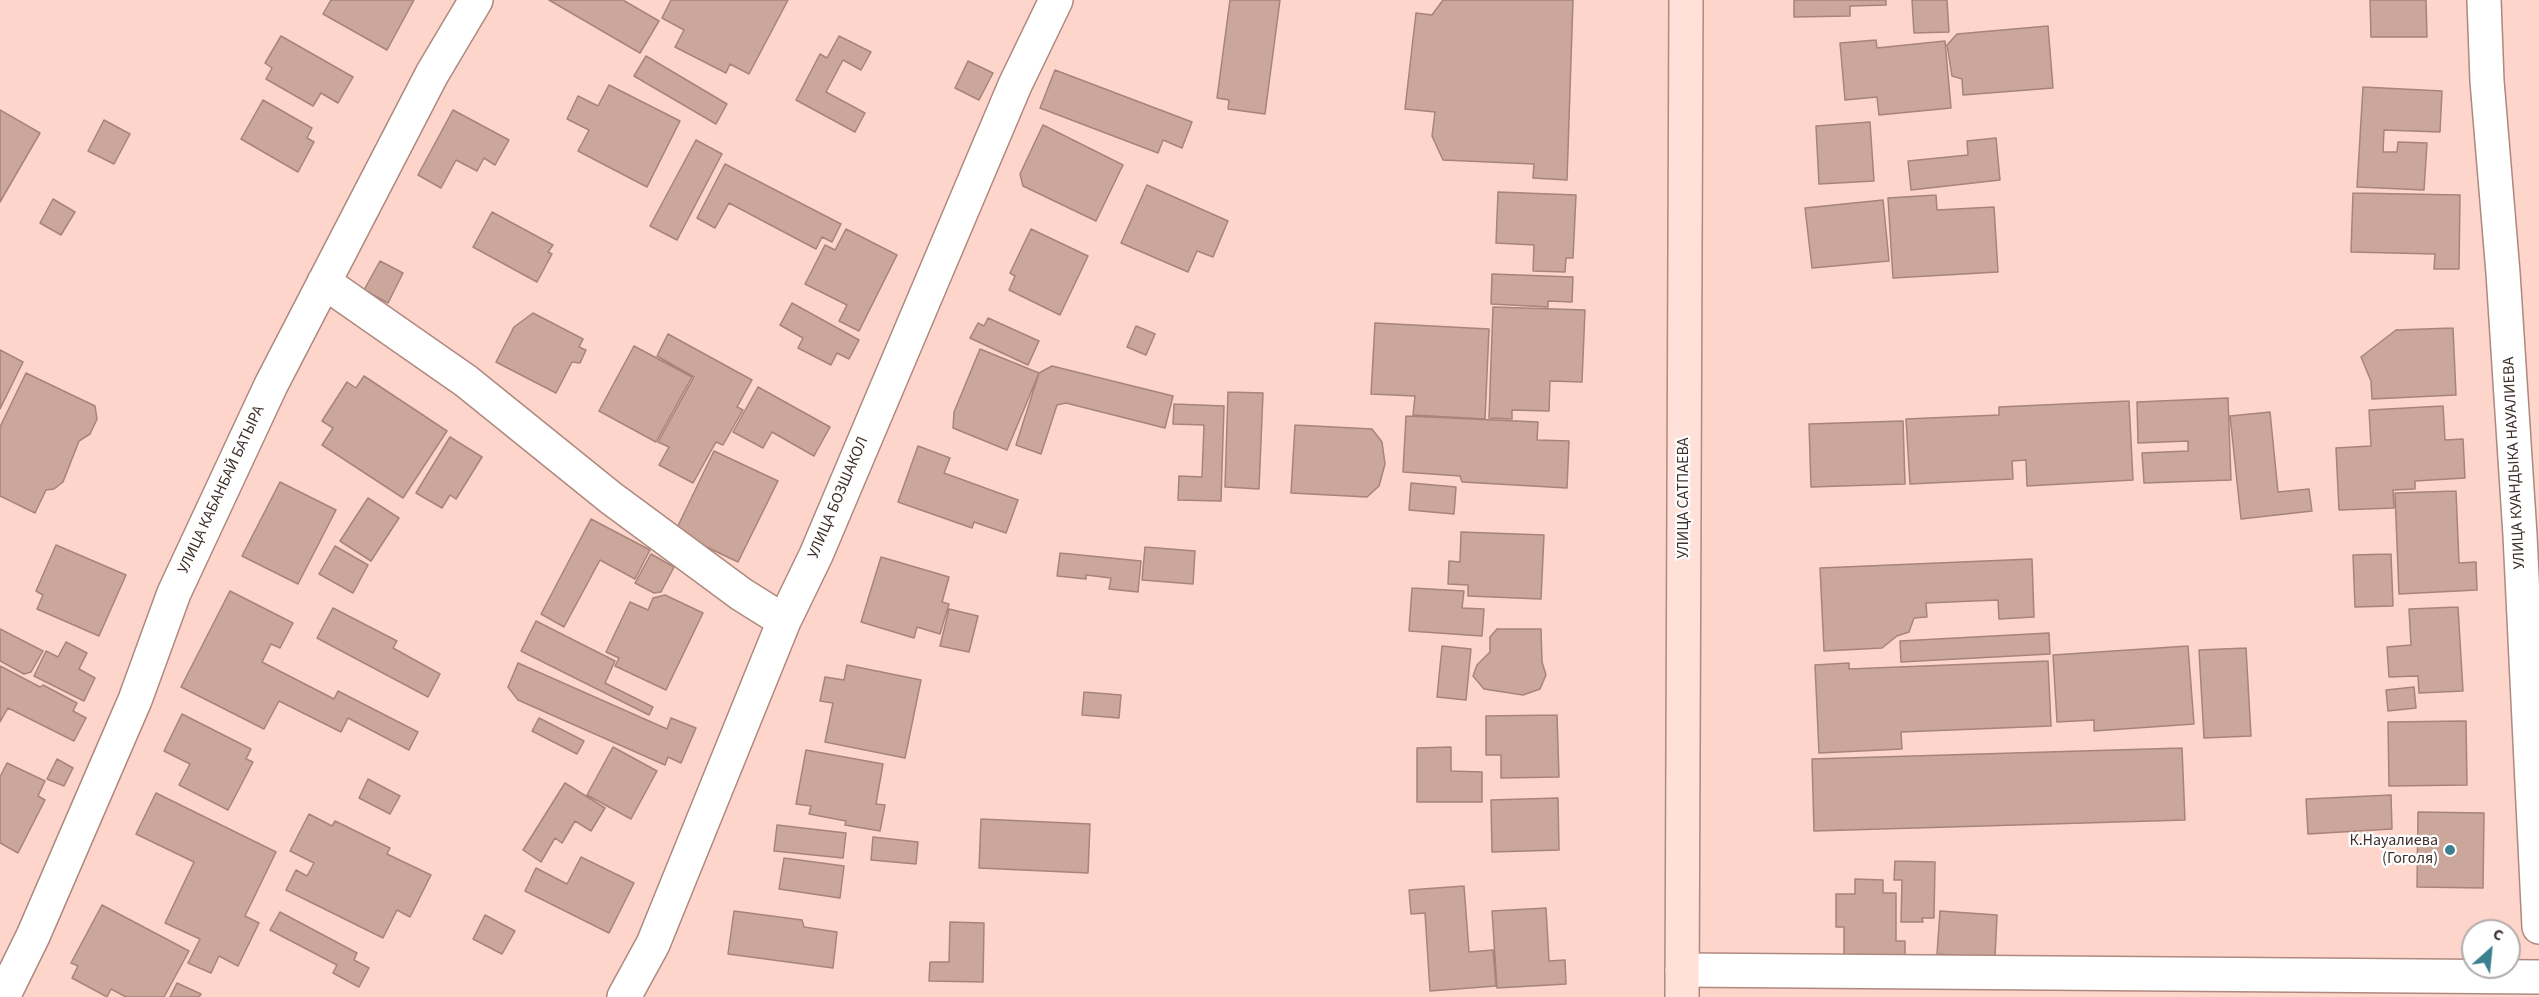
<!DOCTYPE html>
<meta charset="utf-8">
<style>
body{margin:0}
#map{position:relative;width:2539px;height:997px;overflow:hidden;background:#fdd5ca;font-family:"Source Sans 3",sans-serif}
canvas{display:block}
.north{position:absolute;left:2461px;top:919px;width:60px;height:60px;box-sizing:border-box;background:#fff;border:2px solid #b2acaa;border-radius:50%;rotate:27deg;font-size:16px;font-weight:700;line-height:24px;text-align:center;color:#3f302b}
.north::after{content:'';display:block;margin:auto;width:21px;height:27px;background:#3c7f8f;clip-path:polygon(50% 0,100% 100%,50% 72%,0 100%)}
</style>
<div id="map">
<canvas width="2539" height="997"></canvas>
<div class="north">С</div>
</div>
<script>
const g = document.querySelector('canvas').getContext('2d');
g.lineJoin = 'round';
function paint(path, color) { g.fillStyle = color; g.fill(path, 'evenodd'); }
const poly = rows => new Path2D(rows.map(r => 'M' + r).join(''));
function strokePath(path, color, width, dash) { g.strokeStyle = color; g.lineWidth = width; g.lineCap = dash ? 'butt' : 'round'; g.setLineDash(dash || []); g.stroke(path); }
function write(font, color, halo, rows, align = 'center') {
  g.font = font + ' "Source Sans 3",sans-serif'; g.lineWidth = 4.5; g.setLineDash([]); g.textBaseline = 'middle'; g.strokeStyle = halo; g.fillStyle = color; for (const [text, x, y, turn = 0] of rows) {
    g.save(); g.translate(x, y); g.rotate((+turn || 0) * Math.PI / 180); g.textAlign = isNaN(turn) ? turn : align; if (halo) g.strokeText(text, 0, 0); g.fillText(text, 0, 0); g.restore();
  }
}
const building = poly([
 [331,0,414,0,387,50,323,14,331,0],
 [549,0,623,0,659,21,640,53,549,0],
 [671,0,788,0,749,74,730,64,726,73,675,47,684,30,662,18,671,0],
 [1230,0,1280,0,1265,114,1228,109,1229,100,1217,98,1230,0],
 [1443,0,1573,0,1567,180,1533,178,1534,164,1443,160,1432,136,1435,112,1405,109,1416,13,1432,15,1443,0],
 [1794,0,1886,0,1886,5,1850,6,1850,16,1794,17,1794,0],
 [1912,0,1947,0,1949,32,1914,33,1912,0],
 [2370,0,2426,0,2427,37,2371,37,2370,0],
 [2048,26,2053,88,1963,95,1962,79,1952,76,1947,45,1957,34,2048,26],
 [281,36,353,77,338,103,321,93,313,106,266,79,272,68,265,63,281,36],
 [839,36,871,52,861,70,843,60,826,92,865,113,855,132,796,100,820,54,827,58,839,36],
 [1876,40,1877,48,1945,41,1951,108,1879,115,1877,97,1845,100,1840,43,1876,40],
 [646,56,727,104,716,124,634,76,646,56],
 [968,61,993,73,979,100,955,88,968,61],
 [1055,70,1192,122,1182,148,1163,140,1158,153,1040,108,1055,70],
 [609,85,680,121,647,187,578,151,589,130,567,119,578,96,598,106,609,85],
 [2363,87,2442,91,2440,132,2384,130,2383,152,2397,152,2398,142,2427,143,2424,190,2357,187,2363,87],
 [263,100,312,128,307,138,314,142,298,172,241,139,263,100],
 [0,110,40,133,0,202,0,110],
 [453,110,509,140,495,165,484,158,477,171,456,160,441,188,418,175,453,110],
 [104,120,130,134,114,164,88,151,104,120],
 [1870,122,1874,181,1819,184,1816,126,1870,122],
 [1043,125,1123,165,1096,221,1023,186,1020,174,1043,125],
 [1996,138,2000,180,1911,190,1908,161,1968,155,1967,141,1996,138],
 [696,140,722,154,677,240,650,226,696,140],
 [725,164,841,224,832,242,822,237,816,249,729,203,715,228,697,218,725,164],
 [1147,185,1228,221,1213,257,1197,251,1188,272,1121,243,1147,185],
 [1498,192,1576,195,1573,258,1566,258,1565,272,1533,271,1534,245,1496,243,1498,192],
 [2353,193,2460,195,2459,269,2434,269,2435,254,2351,252,2353,193],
 [1936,195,1937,210,1994,207,1998,272,1893,278,1888,198,1936,195],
 [53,199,75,212,61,235,40,223,53,199],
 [1883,200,1889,261,1812,268,1805,208,1883,200],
 [492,212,553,245,548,252,552,254,537,282,473,247,492,212],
 [846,229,897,255,859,331,839,321,847,305,805,284,825,245,835,250,846,229],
 [1031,229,1088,256,1060,315,1009,290,1015,276,1010,273,1031,229],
 [380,261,403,273,388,303,364,290,380,261],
 [1492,274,1573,277,1572,302,1548,301,1548,307,1491,304,1492,274],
 [792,303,859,340,849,359,837,353,831,365,798,348,803,338,780,325,792,303],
 [1493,307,1585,310,1582,382,1550,381,1549,411,1512,410,1512,419,1489,418,1493,307],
 [533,313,583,339,579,347,586,350,580,363,572,362,556,393,496,362,514,327,533,313],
 [988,318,1039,341,1028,365,970,338,978,323,984,326,988,318],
 [1375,323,1489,329,1485,419,1413,415,1415,396,1371,394,1375,323],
 [1136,326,1155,334,1146,355,1127,347,1136,326],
 [2453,328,2456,395,2372,399,2371,381,2361,357,2396,330,2453,328],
 [668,334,752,380,737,407,743,410,723,445,716,442,693,483,659,465,669,447,658,442,694,377,657,356,668,334],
 [634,346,692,377,656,442,599,411,634,346],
 [980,349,1039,373,1007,450,953,428,954,412,980,349],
 [0,350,23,362,0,409,0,350],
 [1052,366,1173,396,1165,428,1066,403,1057,405,1041,454,1016,445,1039,373,1052,366],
 [26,373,95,406,97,419,90,434,79,441,63,482,54,489,46,490,35,513,0,496,0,427,26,373],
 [364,376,447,431,403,498,322,445,333,428,322,421,347,382,356,388,364,376],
 [758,387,830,427,814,456,772,432,763,448,733,432,758,387],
 [1228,392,1263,393,1259,489,1225,487,1228,392],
 [2228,398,2231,480,2144,483,2142,453,2188,451,2188,441,2138,443,2137,402,2228,398],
 [2129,401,2133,480,2027,486,2026,460,2012,461,2013,479,1910,484,1906,419,1999,415,1999,407,2129,401],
 [1174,404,1224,406,1221,501,1178,500,1179,476,1202,477,1204,425,1173,424,1174,404],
 [2443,406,2445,440,2463,439,2465,478,2415,481,2415,489,2393,490,2394,508,2339,510,2336,448,2371,446,2369,410,2443,406],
 [2270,412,2278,492,2309,489,2312,511,2241,519,2230,416,2270,412],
 [1406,416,1538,422,1537,440,1569,441,1567,488,1462,482,1460,476,1403,472,1406,416],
 [1903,421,1905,484,1811,487,1809,424,1903,421],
 [1295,425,1372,429,1382,442,1385,464,1379,486,1367,497,1291,493,1295,425],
 [450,437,482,457,456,499,450,495,442,508,416,493,450,437],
 [918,446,950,458,944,473,1018,500,1006,533,974,522,972,528,898,502,918,446],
 [714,451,778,481,738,562,675,532,714,451],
 [280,482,336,510,298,584,242,556,280,482],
 [1411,483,1456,487,1454,514,1409,510,1411,483],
 [2456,491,2459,563,2476,562,2477,590,2399,594,2395,493,2456,491],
 [368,498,399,518,371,561,340,541,368,498],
 [591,519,650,550,635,579,600,560,564,627,541,614,591,519],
 [1461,532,1544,535,1541,599,1468,596,1468,585,1448,584,1449,561,1460,562,1461,532],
 [56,545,126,575,99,636,37,609,43,595,36,591,56,545],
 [335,546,368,565,353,593,319,574,335,546],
 [1145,547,1195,551,1193,584,1142,580,1145,547],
 [1060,553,1141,561,1138,592,1109,589,1111,578,1086,575,1086,579,1057,576,1060,553],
 [651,554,674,567,661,592,654,593,635,583,651,554],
 [2391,554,2393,606,2355,607,2353,555,2391,554],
 [881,557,949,577,942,602,949,604,940,634,917,627,914,638,861,622,881,557],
 [2032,559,2034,617,1999,619,1998,600,1926,603,1927,617,1914,618,1909,632,1897,636,1882,648,1824,651,1820,568,2032,559],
 [1412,588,1464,591,1462,608,1484,609,1482,636,1409,631,1412,588],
 [230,591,293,623,280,648,271,644,262,662,334,699,338,691,418,732,409,750,348,718,341,732,279,701,264,729,181,687,230,591],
 [665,595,703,613,666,690,615,666,619,658,606,652,630,602,648,610,653,598,665,595],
 [2458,607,2463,691,2419,693,2418,676,2389,677,2387,647,2411,645,2409,609,2458,607],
 [333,608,397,641,393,648,440,674,428,697,317,638,333,608],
 [949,609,978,616,969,652,940,646,949,609],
 [536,621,615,661,605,683,653,707,649,715,521,651,536,621],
 [0,629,43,651,31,672,24,674,0,661,0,629],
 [1497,629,1541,629,1542,662,1546,675,1540,689,1523,695,1484,689,1473,676,1477,665,1490,652,1490,637,1497,629],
 [2049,633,2050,654,1901,662,1900,641,2049,633],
 [66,642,87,653,79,669,95,678,84,701,34,676,46,651,58,657,66,642],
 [1442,646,1471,649,1466,700,1437,697,1442,646],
 [2188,646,2194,724,2094,731,2094,720,2057,722,2053,655,2188,646],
 [2246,648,2251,736,2204,738,2199,650,2246,648],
 [2048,661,2051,726,1901,732,1902,749,1819,753,1815,665,1849,663,1849,669,2048,661],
 [518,663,667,729,671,718,696,728,681,763,668,757,665,765,518,700,508,687,518,663],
 [847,665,921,680,905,758,825,742,833,703,820,701,825,677,844,680,847,665],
 [0,666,40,687,43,685,77,703,73,711,86,718,74,741,8,708,0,722,0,666],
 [2414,687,2416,708,2388,711,2386,690,2414,687],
 [1084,692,1121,695,1119,718,1082,715,1084,692],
 [182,714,251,749,246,759,253,762,228,810,179,785,190,764,164,751,182,714],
 [1557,715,1559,777,1501,778,1501,755,1486,755,1486,716,1557,715],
 [539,718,584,741,577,754,532,731,539,718],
 [2466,721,2467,785,2389,786,2388,722,2466,721],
 [613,747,657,771,631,819,587,795,613,747],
 [1451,747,1451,771,1482,772,1482,802,1417,802,1417,748,1451,747],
 [2182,748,2185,820,1814,831,1812,759,2182,748],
 [806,750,883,764,876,804,885,805,880,831,845,825,846,821,809,814,811,806,796,804,806,750],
 [57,759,73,768,64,786,47,779,57,759],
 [7,763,45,781,38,796,45,800,18,853,0,843,0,777,7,763],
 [368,779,400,796,390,814,359,798,368,779],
 [565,783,605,808,591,831,575,821,562,843,555,838,541,862,523,850,565,783],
 [156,793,276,852,245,916,259,923,238,966,219,956,211,973,188,963,200,939,165,923,194,862,136,834,156,793],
 [2391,795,2392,829,2308,834,2306,799,2391,795],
 [1558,798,1559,850,1492,852,1491,800,1558,798],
 [2418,812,2484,813,2483,888,2417,887,2418,812],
 [309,814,332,826,335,821,390,848,387,854,431,875,410,917,397,910,383,938,286,890,296,870,307,876,314,863,290,851,309,814],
 [981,819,1090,824,1088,873,979,868,981,819],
 [777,825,846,833,843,858,774,851,777,825],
 [873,837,918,842,916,864,871,860,873,837],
 [581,857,634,883,609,933,525,891,536,868,567,884,581,857],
 [784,858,844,866,840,898,779,889,784,858],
 [1895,861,1935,862,1934,918,1922,918,1923,922,1901,922,1902,880,1894,880,1895,861],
 [1855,879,1883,880,1883,893,1896,893,1896,941,1905,941,1905,955,1844,955,1844,927,1836,927,1836,894,1855,894,1855,879],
 [1464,886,1469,952,1493,950,1496,986,1430,991,1425,913,1411,914,1409,890,1464,886],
 [102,905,189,951,164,997,126,997,111,989,107,997,72,978,78,966,71,963,102,905],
 [1546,908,1549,961,1565,960,1566,984,1497,988,1492,911,1546,908],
 [734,911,802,920,804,927,837,932,833,968,728,954,734,911],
 [1940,911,1997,915,1995,957,1937,954,1940,911],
 [280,912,357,953,354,960,369,968,359,987,333,973,337,965,270,930,280,912],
 [485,915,515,931,502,954,473,939,485,915],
 [950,922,984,923,983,982,929,981,930,962,949,962,950,922],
 [177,983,201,994,199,997,170,997,177,983]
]);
paint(building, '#cba69b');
strokePath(building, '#a78379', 1.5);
const street = poly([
 [2484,0,2487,81,2503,273,2520,535,2539,927],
 [324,282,466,381,611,498,741,594,784,621],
 [1682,970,2539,977],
 [3,997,33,936,135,700,174,593,271,385,432,74,476,0],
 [624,997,653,944,784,621,816,555,1015,85,1056,0]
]);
const secondary = poly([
 [1682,997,1686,0]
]);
strokePath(street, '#ae897f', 36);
strokePath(secondary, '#ae897f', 36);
strokePath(street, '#fff', 33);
strokePath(secondary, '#ffe1d9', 33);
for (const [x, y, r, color] of [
 [2450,850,6,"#3c7f8f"]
]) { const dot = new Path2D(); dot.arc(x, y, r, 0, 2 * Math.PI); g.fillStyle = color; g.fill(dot); strokePath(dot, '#fff', 2); }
write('16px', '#3f302b', '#fff', [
 ["УЛИЦА КУАНДЫКА НАУАЛИЕВА",2515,463,-93],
 ["УЛИЦА КАБАНБАЙ БАТЫРА",222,490,-65],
 ["УЛИЦА БОЗШАКОЛ",839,498,-67],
 ["УЛИЦА САТПАЕВА",1684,498,-90]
]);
write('16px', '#3f302b', '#fff', [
 ["К.Науалиева",2438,841],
 ["(Гоголя)",2438,859]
], 'right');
</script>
